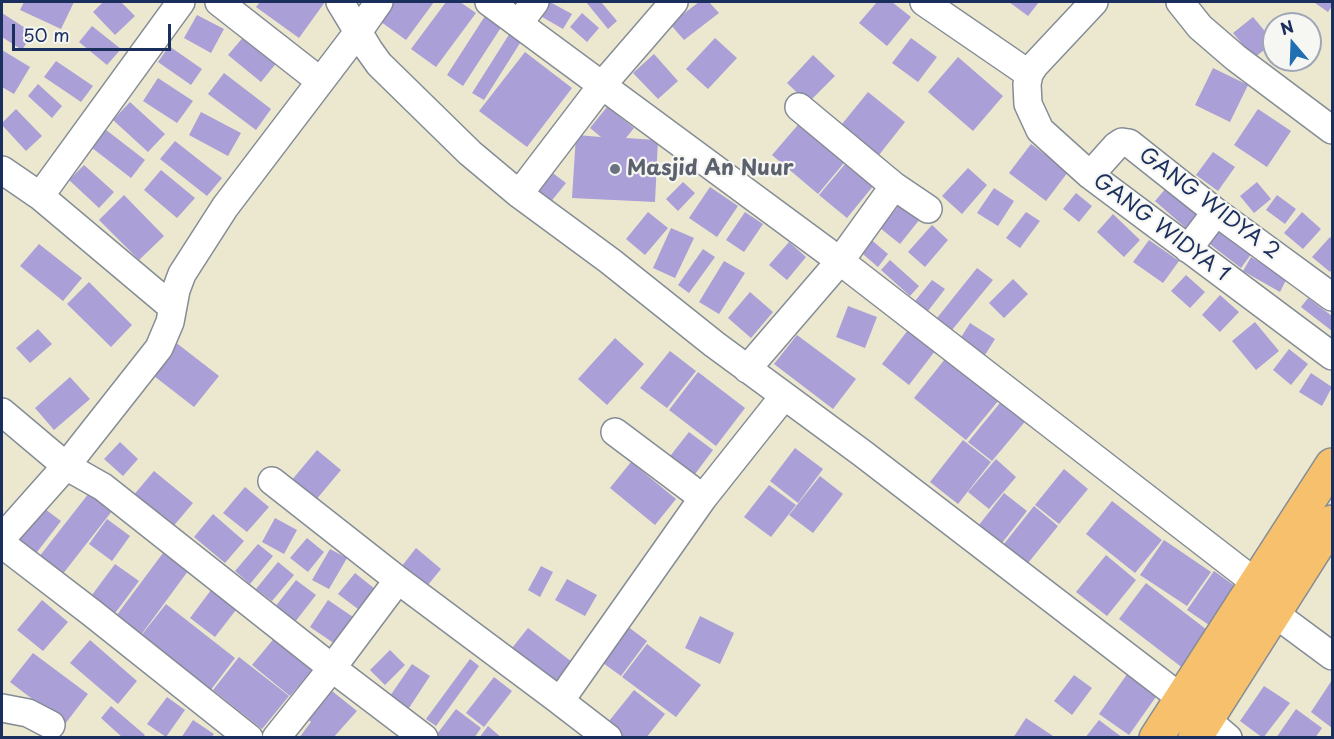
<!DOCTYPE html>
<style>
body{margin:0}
#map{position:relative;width:1334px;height:739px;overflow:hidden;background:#ece8cf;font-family:"Playpen Sans",sans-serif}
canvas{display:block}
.frame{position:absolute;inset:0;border:3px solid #1b2f5e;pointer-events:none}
.north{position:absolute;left:1262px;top:12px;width:60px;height:60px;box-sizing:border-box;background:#f6f6f2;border:2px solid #9ea6b7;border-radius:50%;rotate:341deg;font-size:16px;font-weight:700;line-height:24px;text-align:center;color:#1b2f5e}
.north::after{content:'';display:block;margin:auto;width:21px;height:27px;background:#1f6fb2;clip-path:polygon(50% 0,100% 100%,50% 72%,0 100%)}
.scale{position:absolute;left:12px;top:24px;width:159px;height:27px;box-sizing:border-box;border:3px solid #1b2f5e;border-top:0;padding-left:8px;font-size:18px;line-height:21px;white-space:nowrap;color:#1b2f5e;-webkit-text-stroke:4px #f6f6f2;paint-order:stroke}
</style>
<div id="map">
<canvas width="1334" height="739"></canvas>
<div class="frame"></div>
<div class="north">N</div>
<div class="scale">50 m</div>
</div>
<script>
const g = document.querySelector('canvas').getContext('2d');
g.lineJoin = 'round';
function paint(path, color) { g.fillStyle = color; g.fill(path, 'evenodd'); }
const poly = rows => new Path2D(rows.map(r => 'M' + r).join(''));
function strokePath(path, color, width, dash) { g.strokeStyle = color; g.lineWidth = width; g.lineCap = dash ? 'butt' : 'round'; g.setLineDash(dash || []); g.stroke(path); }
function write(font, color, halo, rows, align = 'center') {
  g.font = font + ' "Playpen Sans",sans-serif'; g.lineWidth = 4.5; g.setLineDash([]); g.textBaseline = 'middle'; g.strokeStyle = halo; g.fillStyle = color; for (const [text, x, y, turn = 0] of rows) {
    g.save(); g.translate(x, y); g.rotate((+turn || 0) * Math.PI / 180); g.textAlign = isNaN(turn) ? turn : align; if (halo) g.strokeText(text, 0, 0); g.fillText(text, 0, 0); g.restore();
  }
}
paint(poly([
 [24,2,74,2,61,29,20,10],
 [103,2,121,2,135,16,115,35,93,12],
 [260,2,325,2,299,38,256,7],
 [389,2,434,2,406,40,377,19],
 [446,2,460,2,476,13,436,67,411,49],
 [545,2,550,2,572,14,563,29,537,14],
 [586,2,601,2,617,21,608,29],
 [699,2,709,2,719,13,684,40,670,24],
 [877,2,892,2,911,17,887,46,859,23],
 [1009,2,1039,2,1028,16],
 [1316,2,1332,2,1332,6,1328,12,1315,3],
 [2,13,33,33,22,50,2,37],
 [582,13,599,28,587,42,570,27],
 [197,15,224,29,211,53,184,38],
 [485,16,502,26,463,86,447,75],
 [1253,17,1274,42,1254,58,1233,33],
 [92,26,121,49,107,65,79,42],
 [510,33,522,40,484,100,472,93],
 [245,35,278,61,261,82,228,55],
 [715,38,737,58,708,89,686,69],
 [911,38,937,57,918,82,892,63],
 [169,46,202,69,191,85,158,62],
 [2,50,30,67,14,94,2,87],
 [525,52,572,88,527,147,479,111],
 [654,54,678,81,658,99,633,73],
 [813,55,835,76,808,103,787,83],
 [958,57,1003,96,973,131,928,92],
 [56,61,93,86,81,102,44,77],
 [1213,68,1248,85,1230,122,1195,105],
 [224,73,271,109,256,130,208,94],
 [158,78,193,101,177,123,143,101],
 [38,84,62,106,52,118,28,96],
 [868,92,905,122,875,160,838,129],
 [130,102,165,134,148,152,113,120],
 [607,107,634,128,626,138,658,140,655,202,572,198,576,135,601,137,590,128],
 [16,109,42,136,26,151,2,125,2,123],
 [1258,109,1291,131,1267,167,1234,145],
 [201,112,241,133,228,156,189,135],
 [803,119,848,158,818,194,772,155],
 [101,126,145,160,131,178,87,144],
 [175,141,222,178,207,196,160,159],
 [1031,144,1068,172,1046,201,1009,173],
 [1213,152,1235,167,1218,191,1196,175],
 [851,157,878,180,847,218,819,195],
 [84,165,114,192,99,208,69,180],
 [968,168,987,185,962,214,942,196],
 [161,170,195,198,177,218,144,190],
 [550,171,566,183,549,204,533,192],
 [683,182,695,193,678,211,666,199],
 [1257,182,1271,199,1254,213,1240,196],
 [710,187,738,206,717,237,689,218],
 [1167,187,1199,216,1187,229,1155,201],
 [994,188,1014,201,998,226,977,213],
 [1076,193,1092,206,1079,222,1063,209],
 [124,195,164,236,139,260,99,220],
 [1277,195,1296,209,1285,224,1266,210],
 [901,203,920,219,900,244,880,228],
 [648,212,668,228,645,255,626,239],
 [745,212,763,224,744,252,726,240],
 [1026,212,1040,221,1020,248,1006,238],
 [1302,212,1321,229,1303,249,1284,233],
 [1113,214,1140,240,1124,257,1097,232],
 [1213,223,1252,253,1241,268,1202,238],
 [932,225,948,240,925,267,908,252],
 [671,228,694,238,675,278,653,268],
 [868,237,888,254,878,267,857,249],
 [1330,237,1332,239,1332,269,1330,272,1312,257],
 [1149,240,1179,261,1163,283,1133,262],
 [789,242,806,257,787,280,769,265],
 [39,244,82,278,63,301,20,266],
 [703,249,715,257,689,293,678,285],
 [1251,257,1287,278,1280,292,1243,271],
 [890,260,919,286,910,296,881,270],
 [724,261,745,273,719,314,699,302],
 [977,268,993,280,952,330,937,318],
 [1186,275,1205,292,1190,308,1171,291],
 [1013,279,1028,294,1004,318,989,303],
 [932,280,945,289,928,311,915,301],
 [89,282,132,325,111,347,67,304],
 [750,292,773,312,751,338,728,318],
 [1220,295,1239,312,1220,332,1202,315],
 [1308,298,1332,316,1332,331,1301,307],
 [848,306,877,317,865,348,836,337],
 [1255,322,1279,351,1256,370,1232,341],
 [970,323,995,339,985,355,960,339],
 [38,329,52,344,30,363,16,348],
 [908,330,935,351,909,385,882,364],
 [797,335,856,379,833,409,774,364],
 [170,338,219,376,194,407,145,369],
 [615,338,644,364,607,405,578,379],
 [1289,349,1308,364,1291,385,1273,370],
 [670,351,696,371,667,408,640,388],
 [945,359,998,401,966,440,914,398],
 [698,372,745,408,716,446,669,410],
 [1311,373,1332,387,1322,406,1299,392],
 [70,377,90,399,54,430,35,408],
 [1004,398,1028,418,992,461,968,442],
 [689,432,713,450,692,478,667,460],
 [963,440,991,462,958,504,930,482],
 [120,442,138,459,123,476,104,459],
 [795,448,823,469,798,503,770,481],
 [317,450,341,470,310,507,286,487],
 [996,459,1016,477,989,509,968,492],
 [631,462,676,499,655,525,610,488],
 [1064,469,1088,489,1059,524,1035,505],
 [154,471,193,503,171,529,132,497],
 [820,476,843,494,813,533,789,515],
 [769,485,796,505,771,537,744,517],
 [245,487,269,507,247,532,223,513],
 [89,493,112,511,62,575,39,557],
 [1004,493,1027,511,1002,543,979,525],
 [1112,501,1162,540,1135,573,1086,534],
 [37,503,61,521,34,556,10,539],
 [1034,506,1058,526,1024,568,1000,549],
 [213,514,244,541,225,563,194,537],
 [275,518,297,530,284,554,262,542],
 [107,519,130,536,112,561,89,544],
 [307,538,324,552,308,572,290,558],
 [1164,540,1211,572,1187,606,1140,575],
 [258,544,273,556,250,584,235,571],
 [416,548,441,569,423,591,398,571],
 [330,549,347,558,329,589,312,580],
 [163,553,188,571,141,635,116,616],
 [1106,555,1136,580,1107,616,1076,592],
 [278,562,294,575,272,601,256,589],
 [115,564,139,581,113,616,89,599],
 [541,566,553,572,540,597,528,590],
 [1214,571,1239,589,1212,627,1187,610],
 [355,573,375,589,358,609,338,594],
 [567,579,597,595,585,616,555,600],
 [296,580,316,595,295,622,275,607],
 [1146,583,1211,633,1184,669,1119,619],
 [214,586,239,606,215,637,190,618],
 [42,600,68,622,43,651,17,630],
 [328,600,356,619,338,646,310,627],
 [166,604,235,658,210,691,140,637],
 [700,616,734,633,720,664,685,648],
 [623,623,647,641,621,676,596,658],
 [528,628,572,662,552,688,508,653],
 [276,636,314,668,290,696,252,665],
 [90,640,137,681,118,704,70,663],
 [647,644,701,685,676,717,622,677],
 [390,650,405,665,385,685,370,670],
 [33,653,88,694,65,724,10,682],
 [239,657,289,696,262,729,213,690],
 [470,659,479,666,436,726,426,719],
 [412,664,430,676,409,708,390,696],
 [1130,670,1160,691,1129,735,1099,714],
 [1074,675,1092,688,1072,715,1054,701],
 [494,677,512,691,484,727,466,713],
 [1332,680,1332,728,1311,712],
 [1264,686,1290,703,1263,738,1240,721],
 [634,690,665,714,646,738,620,738,605,726],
 [332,691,357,711,333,738,299,738,311,722,308,719],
 [167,697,185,710,166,737,147,724],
 [111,706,145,735,142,738,123,738,101,718],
 [456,709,481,728,474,738,434,738],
 [1296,709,1322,728,1315,738,1276,738],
 [1026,718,1056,738,1013,738],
 [193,720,214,734,211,738,181,738],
 [1099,720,1123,738,1085,738],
 [488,726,502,738,479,738]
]), '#aa9fd6');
const minor = poly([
 [219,2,320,81],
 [340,2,369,50,379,64,470,153,519,194,610,261,714,344,862,453,1181,698,1228,738],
 [489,2,840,261,1256,583],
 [924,2,1029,74,1034,66,1094,2],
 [1180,2,1200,27,1236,58,1332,130],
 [519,23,535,2],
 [1029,74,1027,84,1028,104,1040,130,1090,175,1332,356],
 [799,107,894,186,928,209],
 [2,170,40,196,172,307],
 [1090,175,1116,146,1122,142,1129,143,1216,212,1332,297],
 [519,194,603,84,674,2],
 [40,196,181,2],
 [1188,249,1216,212],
 [747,369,840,261,894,186],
 [2,412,66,466,103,487,332,668,398,580],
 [615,432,703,498],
 [272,481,398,580,560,701],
 [2,538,66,466,159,348,170,322,176,290,182,274,225,207,358,32,379,2],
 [2,544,92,613,249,738],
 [1274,613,1332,656],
 [2,708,28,713,51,725],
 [276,738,332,668,424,738],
 [608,738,560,701,703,498,784,396]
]);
const major = poly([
 [1156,738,1332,465],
 [1195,738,1332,522]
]);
strokePath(minor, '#848c96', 30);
strokePath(major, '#848c96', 36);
strokePath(minor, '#fff', 27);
strokePath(major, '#f7c06c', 33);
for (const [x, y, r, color] of [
 [615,169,6,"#6b7280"]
]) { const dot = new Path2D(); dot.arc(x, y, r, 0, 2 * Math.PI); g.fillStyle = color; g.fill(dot); strokePath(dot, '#f6f6f2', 2); }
write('bold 21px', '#5b616d', '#f6f6f2', [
 ["Masjid An Nuur",627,169]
], 'left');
write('21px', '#1b2f5e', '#f6f6f2', [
 ["GANG WIDYA 2",1209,204,37],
 ["GANG WIDYA 1",1161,228,37]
]);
</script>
